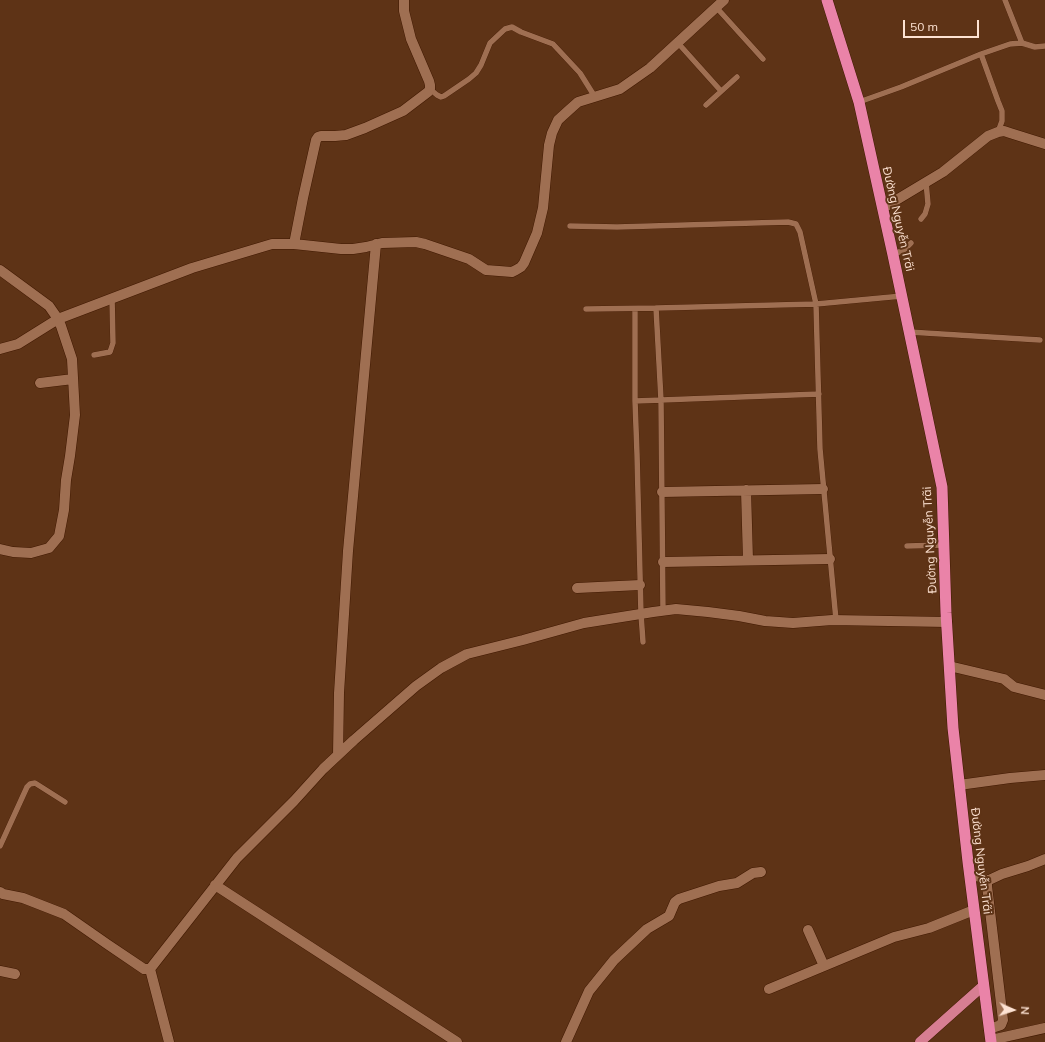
<!DOCTYPE html>
<meta charset="utf-8">
<style>
body{margin:0}
#map{position:relative;width:1045px;height:1042px;overflow:hidden;background:#5e3316;font-family:Mulish,sans-serif}
canvas{display:block}
.north{position:absolute;left:993px;top:990px;width:40px;height:40px;-webkit-text-stroke:3px #5e3316;paint-order:stroke;rotate:93deg;font-size:11px;font-weight:700;line-height:16px;text-align:center;color:#fde2d2}
.north::after{content:'';display:block;margin:auto;width:14px;height:18px;background:#fde2d2;clip-path:polygon(50% 0,100% 100%,50% 72%,0 100%)}
.scale{position:absolute;left:903px;top:20px;width:76px;height:18px;box-sizing:border-box;border:2px solid #fde2d2;border-top:0;padding-left:5px;font-size:12px;line-height:14px;white-space:nowrap;color:#fde2d2;-webkit-text-stroke:3px #5e3316;paint-order:stroke}
</style>
<div id="map">
<canvas width="1045" height="1042"></canvas>
<div class="north">N</div>
<div class="scale">50 m</div>
</div>
<script>
const g = document.querySelector('canvas').getContext('2d');
g.lineJoin = 'round';
const poly = rows => new Path2D(rows.map(r => 'M' + r).join(''));
function strokePath(path, color, width, dash) { g.strokeStyle = color; g.lineWidth = width; g.lineCap = dash ? 'butt' : 'round'; g.setLineDash(dash || []); g.stroke(path); }
function write(font, color, halo, rows, align = 'center') {
  g.font = font + ' Mulish,sans-serif'; g.lineWidth = 4; g.setLineDash([]); g.textBaseline = 'middle'; g.strokeStyle = halo; g.fillStyle = color; for (const [text, x, y, turn = 0] of rows) {
    g.save(); g.translate(x, y); g.rotate((+turn || 0) * Math.PI / 180); g.textAlign = isNaN(turn) ? turn : align; if (halo) g.strokeText(text, 0, 0); g.fillText(text, 0, 0); g.restore();
  }
}
const service = poly([
 [1005,0,1022,43],
 [716,7,763,59],
 [678,43,721,91],
 [981,54,998,101,1002,111,1002,121,998,132],
 [430,89,437,95,441,97,444,96,469,79,476,73,481,65,490,43,505,29,512,27,521,32,553,44,580,73,595,97],
 [859,102,901,87,981,54,1010,44,1022,43,1035,47,1045,46],
 [706,105,737,77],
 [921,219,925,214,928,204,926,182],
 [570,226,617,227,788,222,796,224,800,232,816,304,820,449,836,620],
 [893,255,905,249,911,243],
 [656,308,661,400,663,611],
 [586,309,656,308,816,304,902,296],
 [635,309,635,401,637,454,641,614,643,642],
 [909,332,1040,340],
 [94,355,110,352,113,343,112,298],
 [635,401,819,394],
 [907,546,944,545],
 [0,846,27,787,30,784,35,783,65,802]
]);
const minor = poly([
 [883,208,943,172,988,136,998,132,1004,131,1010,133,1045,144],
 [294,244,303,198,316,140,318,137,321,136,335,136,346,135,365,128,403,111,428,92,430,89,430,85,429,81,411,39,404,11,404,0],
 [0,270,49,306,58,319,61,326,72,359,75,415,70,456,66,480,64,510,59,536,49,548,31,553,13,552,0,549],
 [0,349,18,344,58,319,192,268,272,244,294,244,341,249,353,249,366,247,382,243,416,242,425,244,469,259,486,270,512,272,516,270,521,267,524,263,537,233,543,208,549,145,552,133,558,120,569,110,578,102,620,89,650,68,724,0],
 [40,383,73,379],
 [746,490,748,560],
 [662,492,823,489],
 [663,562,830,559],
 [577,588,640,585],
 [949,666,1004,679,1014,687,1045,695],
 [338,755,339,693,348,551,376,244],
 [959,785,1010,778,1045,775],
 [970,875,981,877,987,881,987,886,1003,1020,1001,1025,989,1029],
 [987,881,1002,874,1028,866,1045,859],
 [215,885,457,1042],
 [0,892,3,894,23,898,64,914,107,944,144,969,150,969,237,858,294,801,323,769,354,740,416,686,441,668,467,654,523,640,584,623,653,612,676,609,708,612,739,616,765,621,793,623,832,620,947,622],
 [808,930,824,966],
 [150,969,169,1042],
 [0,971,15,974],
 [769,989,894,937,929,928,974,910],
 [991,1040,1045,1028],
 [566,1042,589,991,614,960,647,929,669,916,675,902,679,899,719,886,737,883,753,873,761,872]
]);
const primary = poly([
 [920,1042,984,985]
]);
const trunk = poly([
 [827,0,859,102,893,255,942,487,946,613,953,728,968,862,991,1042]
]);
strokePath(service, '#411900', 6);
strokePath(minor, '#411900', 11);
strokePath(primary, '#411900', 11);
strokePath(trunk, '#411900', 12);
strokePath(service, '#9f6f52', 5.5);
strokePath(minor, '#9f6f52', 10);
strokePath(primary, '#d77e92', 10);
strokePath(trunk, '#ea83a8', 11);
write('12px', '#fde2d2', '#5e3316', [
 ["Đường Nguyễn Trãi",898,219,77],
 ["Đường Nguyễn Trãi",930,540,-93],
 ["Đường Nguyễn Trãi",981,861,83]
]);
</script>
